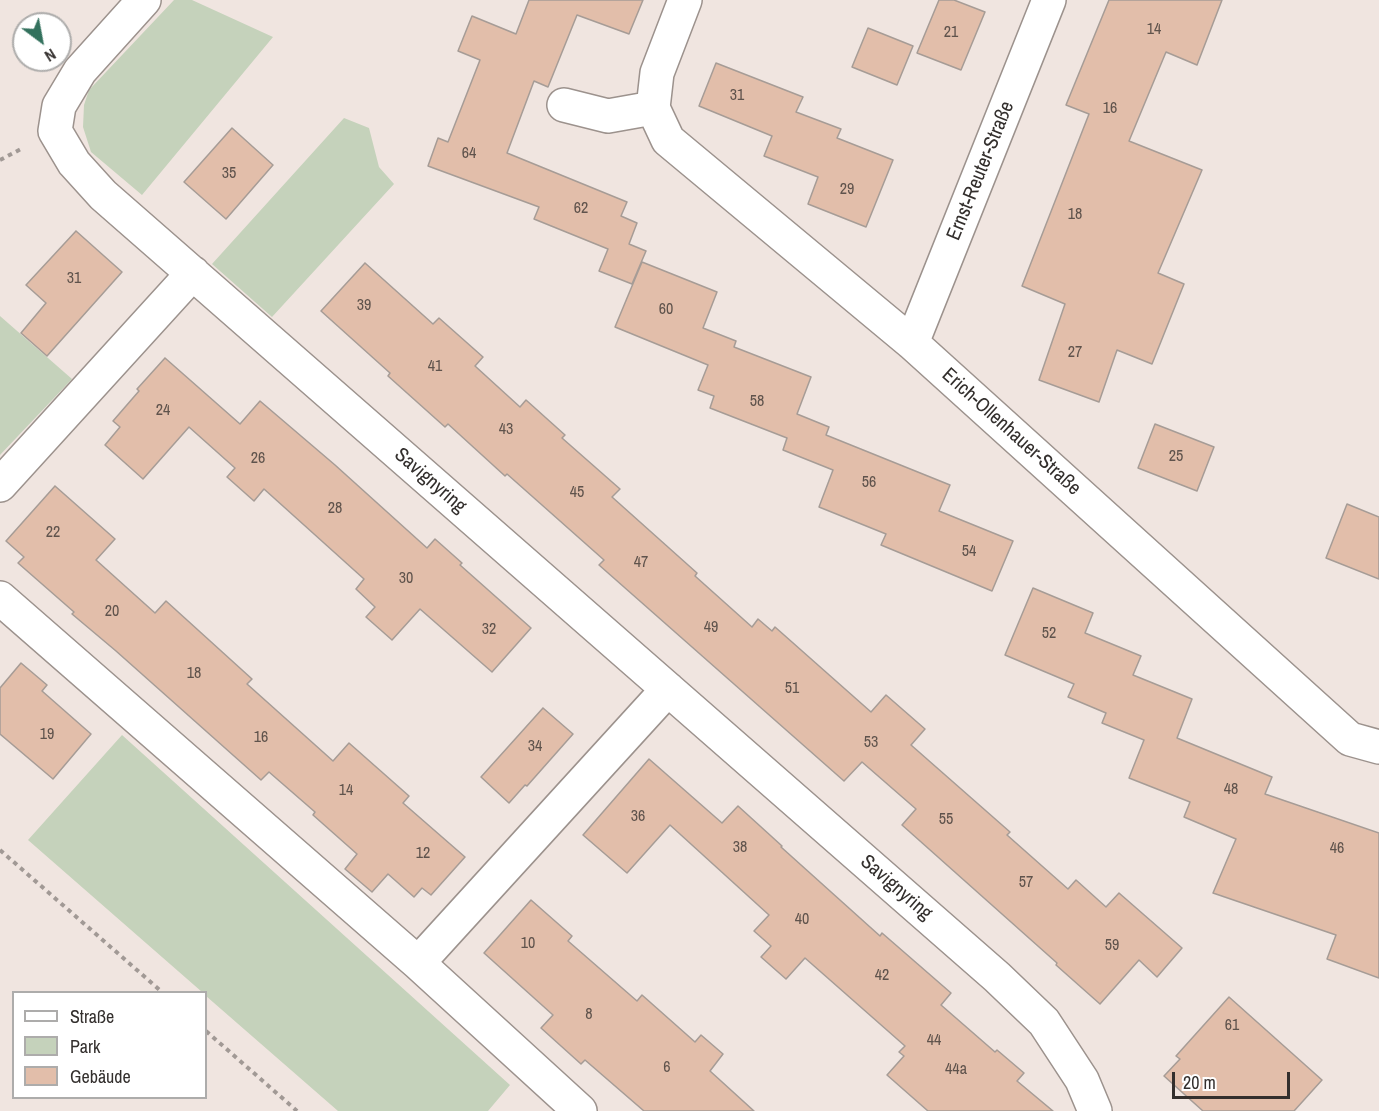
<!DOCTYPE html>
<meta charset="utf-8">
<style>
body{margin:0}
#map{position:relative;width:1379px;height:1111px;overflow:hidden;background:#f0e5e0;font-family:"Archivo Narrow",sans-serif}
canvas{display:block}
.legend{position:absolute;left:12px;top:991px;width:195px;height:108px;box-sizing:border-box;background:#fff;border:2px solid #adacab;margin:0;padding:8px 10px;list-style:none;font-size:18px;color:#332f2d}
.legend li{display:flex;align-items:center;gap:12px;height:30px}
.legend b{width:30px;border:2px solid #adacab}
.north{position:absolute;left:12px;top:12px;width:60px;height:60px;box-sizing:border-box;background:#fff;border:2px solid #adacab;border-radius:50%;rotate:148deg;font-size:16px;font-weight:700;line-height:24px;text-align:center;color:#332f2d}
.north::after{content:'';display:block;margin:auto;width:21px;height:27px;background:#33715d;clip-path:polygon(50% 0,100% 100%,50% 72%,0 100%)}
.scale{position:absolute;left:1172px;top:1072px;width:118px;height:27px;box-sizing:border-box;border:3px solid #332f2d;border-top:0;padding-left:8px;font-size:18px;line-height:21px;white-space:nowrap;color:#332f2d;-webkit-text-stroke:4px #fff;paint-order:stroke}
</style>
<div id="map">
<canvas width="1379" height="1111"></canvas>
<ul class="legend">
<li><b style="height:8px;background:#fff"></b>Straße</li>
<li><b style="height:16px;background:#c5d2bb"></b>Park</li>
<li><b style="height:16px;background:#e2beaa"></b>Gebäude</li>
</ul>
<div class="north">N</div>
<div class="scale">20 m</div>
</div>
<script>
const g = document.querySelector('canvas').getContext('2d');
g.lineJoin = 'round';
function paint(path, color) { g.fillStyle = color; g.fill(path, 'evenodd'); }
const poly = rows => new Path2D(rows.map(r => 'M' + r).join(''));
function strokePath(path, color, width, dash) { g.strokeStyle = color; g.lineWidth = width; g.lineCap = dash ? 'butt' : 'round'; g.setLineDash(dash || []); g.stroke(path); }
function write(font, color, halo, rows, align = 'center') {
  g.font = font + ' "Archivo Narrow",sans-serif'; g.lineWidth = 4.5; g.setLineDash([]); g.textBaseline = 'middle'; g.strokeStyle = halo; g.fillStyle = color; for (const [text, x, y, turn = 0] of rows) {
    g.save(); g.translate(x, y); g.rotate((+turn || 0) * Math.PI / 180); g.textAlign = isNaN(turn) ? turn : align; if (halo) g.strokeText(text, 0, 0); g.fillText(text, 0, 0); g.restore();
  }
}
paint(poly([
 [174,0,192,0,273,37,142,195,91,152,83,127,84,105,89,90],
 [344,118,369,128,379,167,394,184,272,317,212,264],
 [0,316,72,379,0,455],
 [122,735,510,1085,488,1111,338,1111,206,996,206,992,202,992,28,840]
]), '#c5d2bb');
const building = poly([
 [529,0,643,0,629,34,577,15,548,87,534,81,507,153,627,202,621,216,637,223,629,244,646,251,632,284,599,271,608,249,534,219,539,207,428,166,438,138,448,142,480,60,458,51,472,16,516,34,529,0],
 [939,0,954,0,985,12,961,70,917,53,939,0],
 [1109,0,1222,0,1197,65,1166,52,1129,141,1202,170,1158,273,1184,284,1152,364,1117,350,1099,402,1039,380,1065,304,1022,286,1089,114,1066,105,1109,0],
 [868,28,913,46,897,85,852,67,868,28],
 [716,63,803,97,796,112,841,129,837,138,893,160,866,227,808,204,818,177,764,156,772,136,699,106,716,63],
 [232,128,273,165,226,219,184,182,232,128],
 [76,231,122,272,47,356,21,333,46,303,26,285,76,231],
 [642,262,717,292,703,328,736,341,734,347,811,377,797,414,829,427,826,435,950,485,939,511,1013,541,992,591,881,545,886,534,819,507,833,470,783,450,787,438,710,408,714,396,698,390,708,365,615,327,642,262],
 [365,263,433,324,439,318,483,357,475,366,520,407,526,400,565,435,562,438,620,489,612,497,697,573,695,576,752,627,758,619,772,631,775,627,871,712,886,695,925,729,911,745,1010,832,1007,835,1068,889,1076,880,1106,907,1119,893,1182,948,1157,977,1139,960,1100,1004,1056,965,1057,963,902,825,916,809,862,762,844,781,599,565,604,560,507,474,505,476,448,424,445,427,388,376,390,373,321,311,365,263],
 [165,358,240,424,260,401,335,465,427,548,435,539,462,563,460,565,531,628,492,672,420,609,392,640,366,617,375,607,356,589,364,579,264,489,254,501,227,477,235,468,189,427,143,479,105,445,120,427,113,421,139,391,137,389,165,358],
 [1155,424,1214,447,1197,491,1138,468,1155,424],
 [55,486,115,539,96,560,155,613,166,601,252,679,247,684,333,761,349,743,409,796,403,803,465,857,431,895,422,888,414,897,388,874,372,892,345,869,357,854,313,815,315,812,269,772,261,780,116,651,72,614,74,612,18,563,24,557,6,541,55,486],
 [1347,504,1379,517,1379,579,1326,558,1347,504],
 [1033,588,1093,613,1085,633,1141,656,1133,675,1192,699,1177,738,1272,777,1265,794,1379,833,1379,978,1327,959,1336,935,1213,893,1236,839,1184,817,1190,802,1129,778,1144,740,1102,723,1106,713,1068,697,1074,684,1005,655,1033,588],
 [21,663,47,685,42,691,91,734,53,779,0,734,0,688,21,663],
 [543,708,573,734,527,786,525,785,509,803,481,777,543,708],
 [649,759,722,823,738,806,782,846,781,847,880,936,882,933,951,993,941,1005,995,1052,997,1050,1024,1073,1017,1081,1053,1111,928,1111,887,1075,904,1056,899,1052,905,1046,805,958,786,979,761,957,771,946,754,931,769,915,670,825,627,873,583,835,649,759],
 [531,900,572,936,568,941,637,1001,642,995,695,1042,701,1035,723,1054,710,1071,754,1111,644,1111,585,1060,581,1064,541,1028,553,1015,484,953,531,900],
 [1229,997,1322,1080,1294,1111,1203,1111,1164,1076,1180,1059,1176,1056,1229,997]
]);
paint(building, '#e2beaa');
strokePath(building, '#a69c96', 1.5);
const minor = poly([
 [144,0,80,71,59,106,55,131,74,163,103,195,997,977,1044,1022,1082,1080,1095,1111],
 [685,0,657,73,653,108,668,140,912,343,1350,739,1379,747],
 [564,105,608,116,653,108],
 [912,343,1049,0],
 [0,485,193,273],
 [0,598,418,963,580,1111],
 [418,963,668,689]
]);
strokePath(minor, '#9c928d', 36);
strokePath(poly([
 [0,160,23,148],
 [0,850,162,992],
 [206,1031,297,1111]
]), '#a19995', 4, [4.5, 4.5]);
strokePath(minor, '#fff', 33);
write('16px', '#5f534c', null, [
 ["14",1154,30],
 ["21",951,33],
 ["31",737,96],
 ["16",1110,109],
 ["64",469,154],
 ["35",229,174],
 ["29",847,190],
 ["62",581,209],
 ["18",1075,215],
 ["31",74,279],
 ["39",364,306],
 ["60",666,310],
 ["27",1075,353],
 ["41",435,367],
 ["58",757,402],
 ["24",163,411],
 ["43",506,430],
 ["25",1176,457],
 ["26",258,459],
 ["56",869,483],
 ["45",577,493],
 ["28",335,509],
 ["22",53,533],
 ["54",969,552],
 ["47",641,563],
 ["30",406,579],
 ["20",112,612],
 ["49",711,628],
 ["32",489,630],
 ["52",1049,634],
 ["18",194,674],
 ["51",792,689],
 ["19",47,735],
 ["16",261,738],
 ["53",871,743],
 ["34",535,747],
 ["48",1231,790],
 ["14",346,791],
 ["36",638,817],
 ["55",946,820],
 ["38",740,848],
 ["46",1337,849],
 ["12",423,854],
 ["57",1026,883],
 ["40",802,920],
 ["10",528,944],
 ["59",1112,946],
 ["42",882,976],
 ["8",589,1015],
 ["61",1232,1026],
 ["44",934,1041],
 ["6",667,1068],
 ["44a",956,1070]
]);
write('20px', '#332f2d', '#fff', [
 ["Ernst-Reuter-Straße",981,171,-68],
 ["Erich-Ollenhauer-Straße",1011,432,42],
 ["Savignyring",430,481,41],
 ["Savignyring",896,888,41]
]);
</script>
